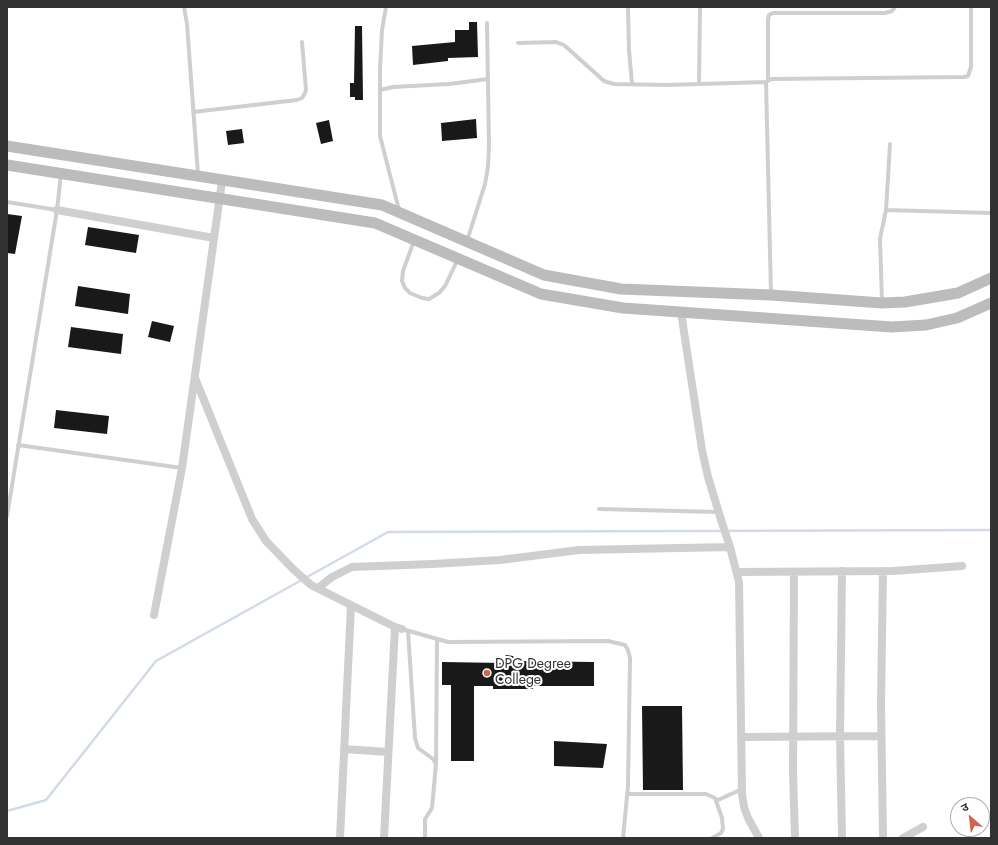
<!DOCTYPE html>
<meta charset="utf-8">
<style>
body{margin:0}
#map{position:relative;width:998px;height:845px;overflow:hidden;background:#fff;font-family:Jost,"Noto Sans Devanagari",sans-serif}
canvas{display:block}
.frame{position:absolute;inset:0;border:8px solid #323232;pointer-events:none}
.north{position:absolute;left:950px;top:797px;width:40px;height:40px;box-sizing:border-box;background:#fff;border:1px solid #adadad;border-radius:50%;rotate:332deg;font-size:11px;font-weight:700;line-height:16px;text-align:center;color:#323232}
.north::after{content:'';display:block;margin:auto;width:14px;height:18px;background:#d0654d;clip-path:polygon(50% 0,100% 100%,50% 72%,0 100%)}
</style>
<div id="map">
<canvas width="998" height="845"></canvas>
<div class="frame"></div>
<div class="north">उ</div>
</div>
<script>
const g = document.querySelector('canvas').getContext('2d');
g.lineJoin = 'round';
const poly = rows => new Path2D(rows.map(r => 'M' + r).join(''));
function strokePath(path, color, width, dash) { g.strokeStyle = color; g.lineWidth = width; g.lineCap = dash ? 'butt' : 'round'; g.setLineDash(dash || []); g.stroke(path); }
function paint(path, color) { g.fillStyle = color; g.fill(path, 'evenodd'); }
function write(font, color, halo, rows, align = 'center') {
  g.font = font + ' Jost,sans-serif'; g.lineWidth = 4; g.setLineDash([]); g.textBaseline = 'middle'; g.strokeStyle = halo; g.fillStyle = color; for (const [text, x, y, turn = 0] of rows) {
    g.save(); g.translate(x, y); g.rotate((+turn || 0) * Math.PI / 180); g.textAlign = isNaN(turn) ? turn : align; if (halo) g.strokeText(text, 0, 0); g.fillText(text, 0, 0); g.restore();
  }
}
strokePath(poly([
 [7,811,46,800,156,661,388,532,991,530]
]), '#d2dae9', 2.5);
paint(poly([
 [469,22,477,22,478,57,448,58,448,61,413,65,412,46,455,42,455,30,469,30],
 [355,26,362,26,363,100,355,100,355,97,350,97,350,83,354,83],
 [476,119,477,138,442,141,441,123],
 [329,120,333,141,321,144,316,123],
 [242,129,244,143,228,145,226,131],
 [7,214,22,216,15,254,7,253],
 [88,227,139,235,136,253,85,245],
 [78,286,130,294,128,314,75,306],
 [152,321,174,326,170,342,148,337],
 [71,327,123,334,121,354,68,347],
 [56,410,109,416,107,434,54,428],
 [506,655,513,656,516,661,594,662,594,686,533,686,533,689,493,689,493,686,474,686,474,761,451,761,451,685,442,685,442,662,504,663,504,658],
 [642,706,682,706,683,790,643,790],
 [554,741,607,744,603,768,554,766]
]), '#191919');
strokePath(poly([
 [184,7,187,24,198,174],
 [386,7,382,30,380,69,380,136,399,210],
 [628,7,629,50,632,84],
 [518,43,556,42,564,45,604,81,614,84,667,85,766,82],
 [768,81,768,20,769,15,773,13,885,13,892,11,895,7],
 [699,84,700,7],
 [380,90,393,87,449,84,488,79],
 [193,112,297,100,302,98,305,93,306,90,302,42],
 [7,202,57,210],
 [886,210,991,213],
 [414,241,403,271,402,281,405,288,410,293,422,298,429,299,439,293,445,286,458,259],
 [467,241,485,184,488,167,489,146,487,23],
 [771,295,766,82,771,79,964,77,968,76,971,67,971,7],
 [882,302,880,239,886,210,890,144],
 [18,445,182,468],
 [599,509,718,512],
 [7,516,57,210,61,174],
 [402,629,448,642,608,641,625,645,628,650,630,658,628,786,623,838],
 [408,631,415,738,418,748,433,759,436,764,432,808,425,819,425,838],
 [436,763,437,640],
 [628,794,706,794,715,798,722,818,723,829,721,833,712,838],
 [716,801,742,789]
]), '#cfcfcf', 4);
strokePath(poly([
 [57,210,214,238],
 [681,312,702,450,708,477,722,523,730,547,739,582,742,794,744,807,748,818,759,838],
 [195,378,252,519,266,541,293,569,311,585,395,627,402,629],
 [842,571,840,736,842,838],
 [737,572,893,571,962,566],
 [794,572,793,772,795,838],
 [318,588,332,577,352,567,432,564,500,560,579,550,730,547],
 [154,615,182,468,222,181],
 [741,737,881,736],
 [344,749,388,752],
 [340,838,351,605],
 [384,838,395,627],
 [883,838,881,703,883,571],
 [903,838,923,827]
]), '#cfcfcf', 8);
strokePath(poly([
 [7,146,382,205,544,275,621,289,771,295,882,303,905,302,958,293,991,278],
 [7,165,375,223,541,294,623,308,892,327,926,325,957,318,991,303]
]), '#bcbcbc', 11);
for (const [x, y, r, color] of [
 [487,673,4,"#d0654d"]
]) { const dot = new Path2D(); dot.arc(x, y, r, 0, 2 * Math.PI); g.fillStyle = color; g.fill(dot); strokePath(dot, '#fff', 1.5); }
write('14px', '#323232', '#fff', [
 ["DPG Degree",495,665],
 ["College",495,681]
], 'left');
</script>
